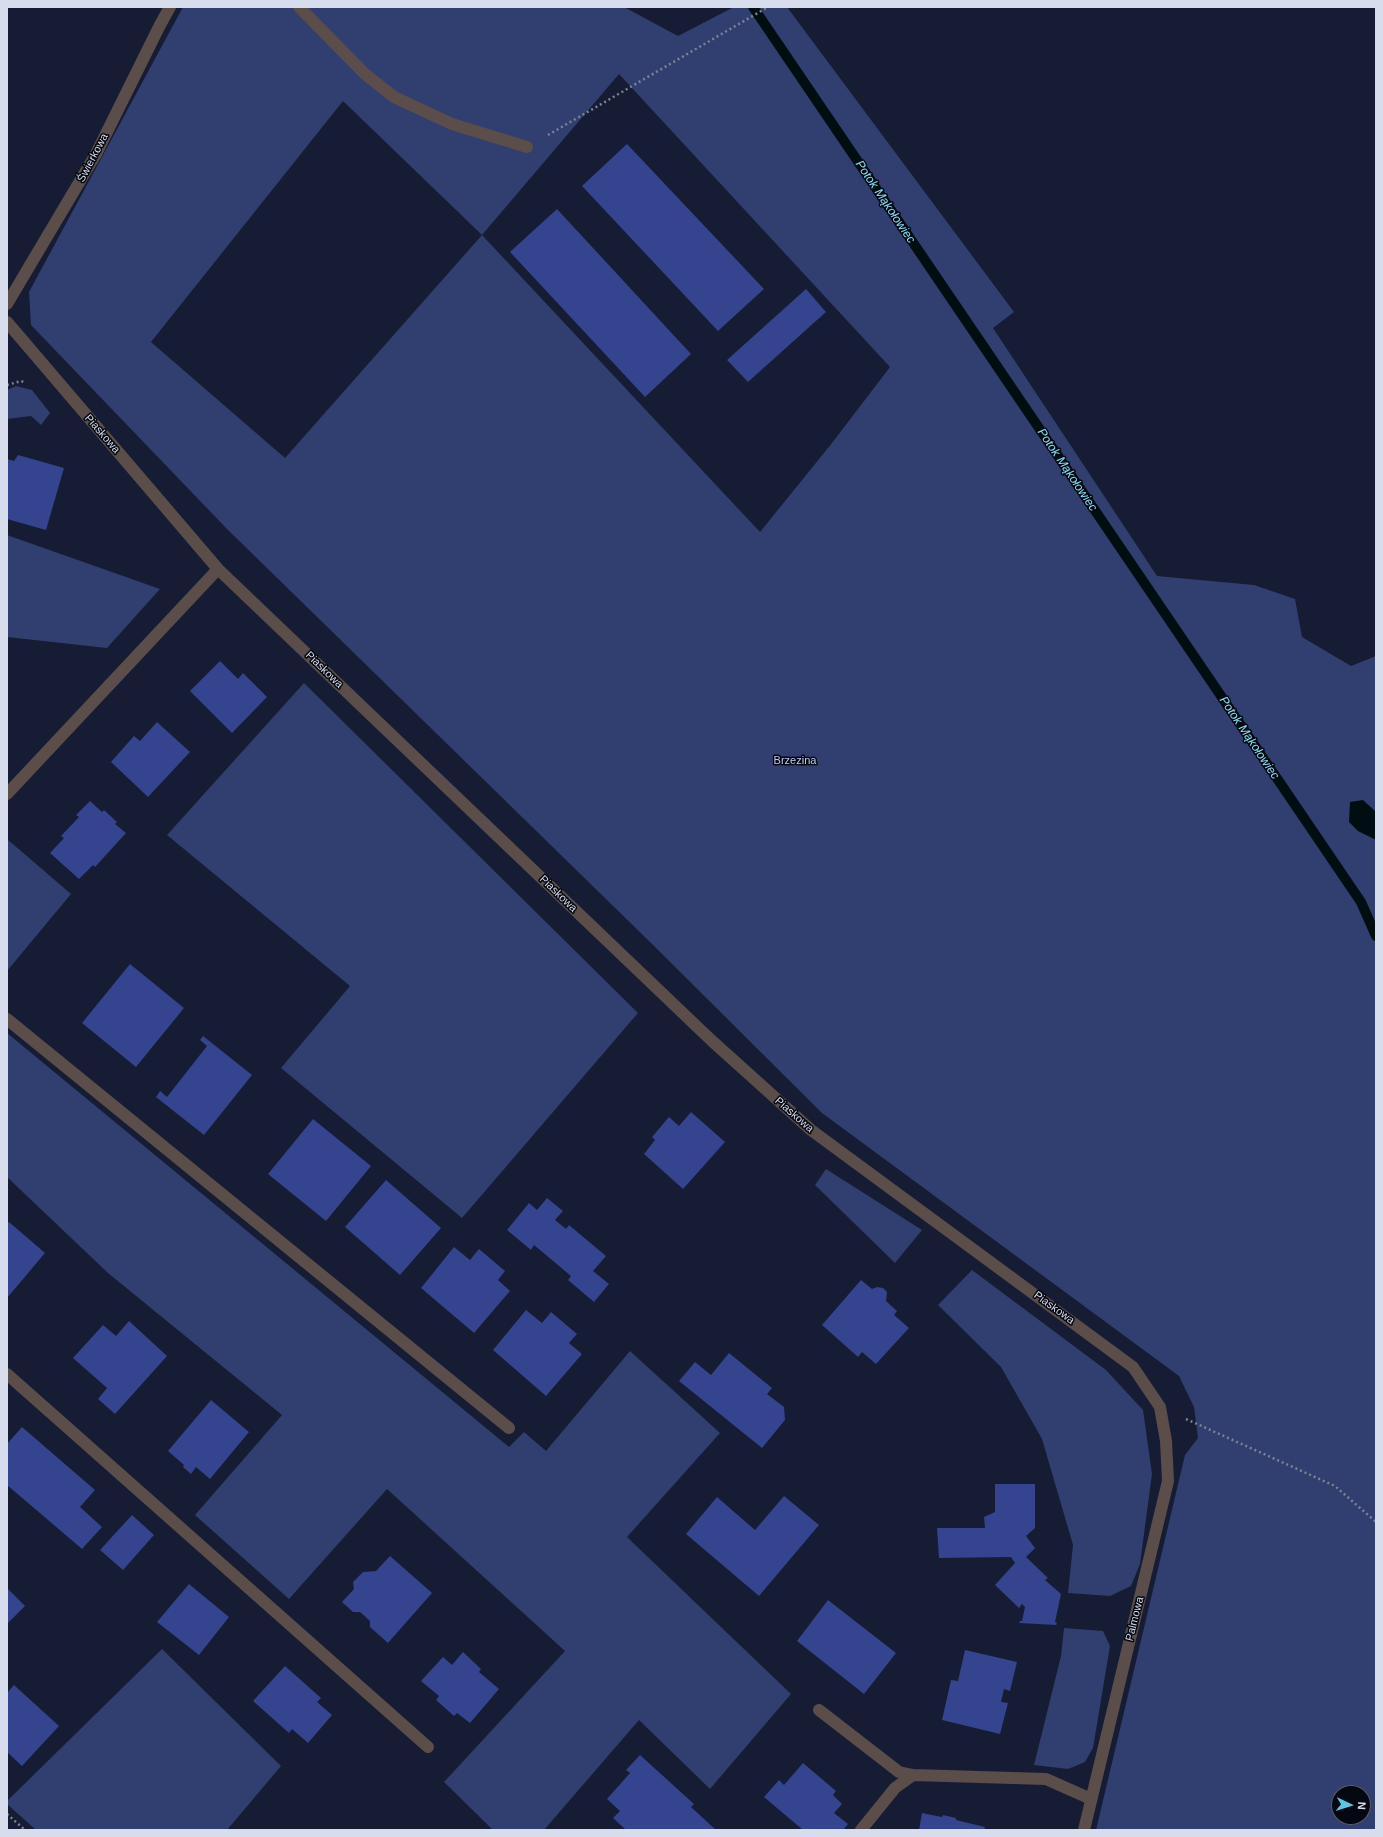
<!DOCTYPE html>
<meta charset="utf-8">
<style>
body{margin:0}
#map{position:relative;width:1383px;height:1837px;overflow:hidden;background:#161c33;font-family:Arial,sans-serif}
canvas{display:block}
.frame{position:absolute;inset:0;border:8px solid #d8dded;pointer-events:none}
.north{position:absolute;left:1331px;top:1785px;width:40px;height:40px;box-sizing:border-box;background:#050811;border:1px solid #595d69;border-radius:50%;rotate:94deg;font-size:11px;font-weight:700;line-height:16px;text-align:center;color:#d8dded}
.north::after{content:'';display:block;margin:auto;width:14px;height:18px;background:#56c9e1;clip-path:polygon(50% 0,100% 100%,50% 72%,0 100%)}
</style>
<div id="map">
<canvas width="1383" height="1837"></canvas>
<div class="frame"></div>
<div class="north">N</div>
</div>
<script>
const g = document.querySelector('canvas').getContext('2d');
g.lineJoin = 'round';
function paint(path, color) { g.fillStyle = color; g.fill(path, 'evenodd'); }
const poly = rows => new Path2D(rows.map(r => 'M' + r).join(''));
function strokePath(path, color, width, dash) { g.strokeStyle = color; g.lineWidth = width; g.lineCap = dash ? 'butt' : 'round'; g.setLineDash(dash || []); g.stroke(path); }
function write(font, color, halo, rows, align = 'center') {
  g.font = font + ' Arial,sans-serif'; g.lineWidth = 3; g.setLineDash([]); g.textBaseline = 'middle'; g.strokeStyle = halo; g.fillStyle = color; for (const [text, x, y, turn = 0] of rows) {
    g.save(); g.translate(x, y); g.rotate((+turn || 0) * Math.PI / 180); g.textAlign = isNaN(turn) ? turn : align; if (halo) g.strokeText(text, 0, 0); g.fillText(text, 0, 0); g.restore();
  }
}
paint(poly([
 [183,7,624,7,678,36,734,7,787,7,1014,312,993,328,1157,576,1254,585,1295,599,1302,637,1351,666,1376,656,1376,1830,1096,1830,1185,1455,1198,1438,1194,1407,1179,1376,822,1113,650,942,227,529,31,325,29,292],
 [619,74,890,367,832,443,760,532,482,235],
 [343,101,482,235,285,458,151,342],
 [1339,1793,1363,1793,1363,1817,1339,1817],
 [16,386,32,390,50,413,41,425,31,416,7,419,7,390],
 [7,535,160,589,107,648,7,637],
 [304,683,638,1013,462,1218,281,1068,350,986,167,835],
 [7,839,71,894,7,971],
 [7,1033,509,1447,524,1432,546,1451,630,1351,720,1433,627,1537,791,1694,710,1789,639,1720,544,1830,493,1830,444,1782,565,1651,387,1489,289,1599,195,1515,282,1415,108,1273,7,1177],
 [826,1169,922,1230,895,1263,815,1185],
 [972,1270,1106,1370,1143,1410,1152,1474,1140,1564,1131,1586,1110,1596,1068,1593,1073,1545,1042,1439,1001,1367,938,1305],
 [1064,1628,1103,1631,1110,1646,1093,1748,1085,1762,1068,1769,1034,1765,1061,1656],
 [162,1649,281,1766,227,1830,36,1830,7,1804,7,1801]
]), '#313e70');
paint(poly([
 [1363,800,1376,812,1376,840,1358,831,1349,822,1350,802]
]), '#010e11');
strokePath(poly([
 [753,7,1361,902,1376,936]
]), '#010e11', 10);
paint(poly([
 [627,144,764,289,718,331,582,186],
 [557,209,691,354,645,397,510,252],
 [806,289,826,312,748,382,727,360],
 [18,455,64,468,46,530,7,519,7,459,14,461],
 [220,661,238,679,243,673,267,697,232,733,190,691],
 [157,722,190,752,148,797,111,762,134,736,140,741],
 [90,801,102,812,104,810,117,822,115,824,126,833,95,867,93,865,79,879,50,853,64,838,61,836,79,817,76,815],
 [130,964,184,1008,136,1067,82,1023],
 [203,1036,252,1075,204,1135,156,1097,160,1091,167,1097,207,1046,200,1040],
 [691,1112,725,1142,683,1189,644,1154,655,1140,652,1137,669,1117,679,1126],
 [313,1119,371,1166,326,1221,268,1174],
 [386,1180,441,1228,400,1275,345,1227],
 [547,1198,563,1211,555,1220,566,1229,569,1225,606,1256,593,1271,609,1284,594,1302,568,1280,571,1276,534,1245,531,1250,507,1230,529,1203,537,1210],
 [9,1222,45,1253,7,1298,7,1224],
 [454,1247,470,1260,479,1249,505,1271,498,1280,510,1291,474,1333,421,1288],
 [861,1280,872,1289,877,1287,883,1288,887,1292,886,1301,897,1311,894,1315,909,1328,876,1364,862,1352,858,1357,822,1325],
 [526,1310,542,1323,551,1312,577,1334,569,1343,582,1354,546,1396,493,1350],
 [129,1321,167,1356,115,1414,98,1399,107,1388,73,1358,103,1325,116,1336],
 [729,1353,772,1388,767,1394,784,1407,785,1420,762,1448,679,1381,695,1362,711,1375],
 [211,1400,249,1432,210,1479,196,1467,191,1474,183,1467,184,1465,168,1451],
 [22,1427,95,1490,80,1507,102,1527,82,1549,7,1485,7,1444],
 [995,1484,1035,1484,1035,1528,1026,1536,1035,1548,1026,1557,1048,1578,1045,1580,1061,1594,1055,1622,1057,1623,1056,1625,1019,1623,1020,1621,1022,1621,1025,1607,1022,1604,1019,1608,995,1585,1015,1563,1011,1557,939,1558,937,1528,985,1528,984,1517,995,1512],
 [784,1496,819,1525,759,1596,686,1534,717,1497,755,1530],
 [132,1515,154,1535,123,1570,100,1550],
 [390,1556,432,1593,388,1643,370,1627,370,1621,360,1612,353,1612,342,1602,354,1589,353,1582,363,1572,376,1571],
 [189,1584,229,1617,199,1655,157,1622],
 [7,1588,25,1606,7,1624],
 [828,1600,896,1653,864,1694,797,1641],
 [965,1650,1017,1662,1010,1691,1004,1689,1001,1702,1008,1703,1000,1734,942,1720,951,1680,958,1681],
 [463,1652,481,1669,479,1672,499,1689,470,1723,457,1713,454,1716,436,1700,439,1696,421,1681,443,1657,452,1665],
 [285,1666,321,1698,317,1702,332,1715,308,1743,292,1729,289,1733,253,1701],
 [14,1685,59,1726,22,1766,7,1752,7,1693],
 [640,1755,694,1804,691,1807,716,1830,626,1830,613,1818,620,1811,607,1799,630,1773,626,1770],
 [803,1763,836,1791,833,1795,842,1804,834,1813,848,1824,843,1830,803,1830,764,1797,779,1780,784,1785],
 [922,1813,942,1817,943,1815,956,1818,956,1820,985,1827,984,1830,919,1830]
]), '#34448e');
strokePath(poly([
 [548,135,768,7],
 [7,385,21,381,26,383],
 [1186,1419,1335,1486,1376,1522],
 [7,1814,25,1830]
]), '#7d8295', 2.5, [2, 3]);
strokePath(poly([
 [299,7,365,74,394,97,452,124,527,147],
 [7,304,96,154,160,25,170,7],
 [7,322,218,569,711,1040,811,1130,1133,1367,1160,1407,1166,1441,1168,1481,1084,1830],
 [7,794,218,569],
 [7,1019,509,1428],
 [7,1374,428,1747],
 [819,1710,899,1772,913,1775,1046,1779,1091,1799],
 [861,1830,895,1788,913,1775]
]), '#5b4d49', 12);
write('11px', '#d8dded', '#050811', [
 ["Świerkowa",93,158,-62],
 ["Piaskowa",102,434,49],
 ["Piaskowa",324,670,44],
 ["Piaskowa",558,894,44],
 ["Piaskowa",794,1115,41],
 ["Piaskowa",1054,1308,36],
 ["Palmowa",1135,1619,-76]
]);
write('11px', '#bccaf5', '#050811', [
 ["Brzezina",795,761]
]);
write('italic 12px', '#86e1f7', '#050811', [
 ["Potok Mąkołowiec",885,202,56],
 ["Potok Mąkołowiec",1067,470,56],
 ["Potok Mąkołowiec",1249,738,56]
]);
</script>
